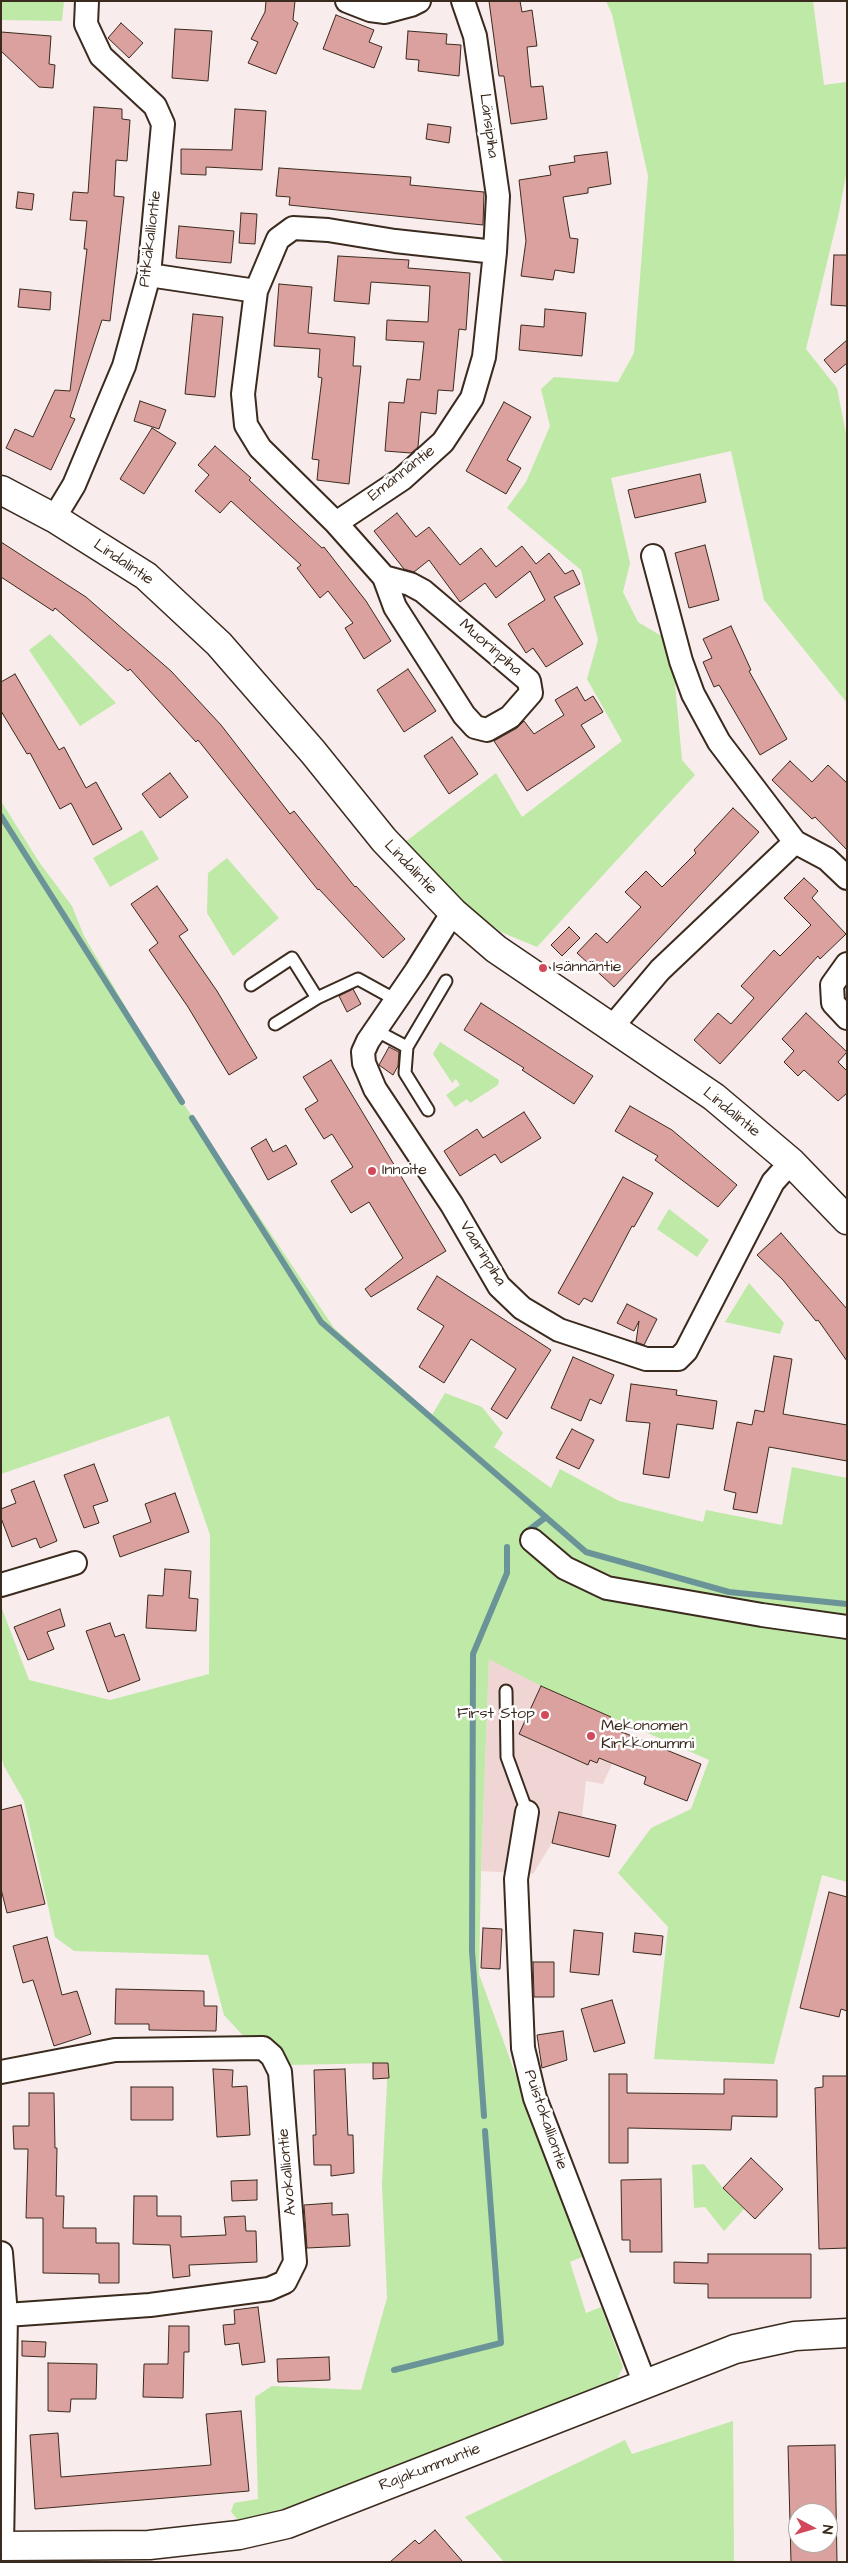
<!DOCTYPE html>
<meta charset="utf-8">
<style>
body{margin:0}
#map{position:relative;width:848px;height:2563px;overflow:hidden;background:#f8ecec;font-family:"Architects Daughter",sans-serif}
canvas{display:block}
.frame{position:absolute;inset:0;border:2px solid #3b2a1e;pointer-events:none}
.north{position:absolute;left:788px;top:2503px;width:50px;height:50px;box-sizing:border-box;background:#fff;border:1px solid #b1aaa5;border-radius:50%;rotate:96deg;font-size:14px;font-weight:700;line-height:20px;text-align:center;color:#3b2a1e}
.north::after{content:'';display:block;margin:auto;width:18px;height:22px;background:#d1495b;clip-path:polygon(50% 0,100% 100%,50% 72%,0 100%)}
</style>
<div id="map">
<canvas width="848" height="2563"></canvas>
<div class="frame"></div>
<div class="north">N</div>
</div>
<script>
const g = document.querySelector('canvas').getContext('2d');
g.lineJoin = 'round';
function paint(path, color) { g.fillStyle = color; g.fill(path, 'evenodd'); }
const poly = rows => new Path2D(rows.map(r => 'M' + r).join(''));
function strokePath(path, color, width, dash) { g.strokeStyle = color; g.lineWidth = width; g.lineCap = dash ? 'butt' : 'round'; g.setLineDash(dash || []); g.stroke(path); }
function write(font, color, halo, rows, align = 'center') {
  g.font = font + ' "Architects Daughter",sans-serif'; g.lineWidth = 5; g.setLineDash([]); g.textBaseline = 'middle'; g.strokeStyle = halo; g.fillStyle = color; for (const [text, x, y, turn = 0] of rows) {
    g.save(); g.translate(x, y); g.rotate((+turn || 0) * Math.PI / 180); g.textAlign = isNaN(turn) ? turn : align; if (halo) g.strokeText(text, 0, 0); g.fillText(text, 0, 0); g.restore();
  }
}
paint(poly([
 [489,1658,541,1686,629,1726,603,1784,586,1781,582,1817,559,1812,552,1843,533,1874,481,1871]
]), '#efd6d5');
paint(poly([
 [1,1,64,1,62,21,1,20],
 [606,1,813,1,824,85,847,82,847,170,838,217,806,349,837,388,847,439,847,703,764,600,731,451,611,478,630,563,623,592,638,622,663,637,673,662,682,760,695,775,537,947,501,932,452,894,405,842,496,773,522,817,622,741,587,679,598,640,581,570,507,508,526,482,550,426,541,389,554,377,618,382,634,353,648,176,612,14],
 [50,634,116,703,80,726,29,650],
 [1,801,39,862,72,906,84,936,175,1091,334,1328,432,1415,445,1393,482,1407,503,1433,494,1447,551,1488,560,1469,619,1501,703,1522,706,1510,782,1525,792,1467,847,1478,847,1882,822,1875,774,2064,654,2059,668,1927,618,1873,651,1828,691,1809,709,1760,541,1686,489,1659,481,1871,479,1974,582,2257,570,2262,586,2313,601,2307,623,2367,617,2379,602,2388,276,2512,239,2521,231,2512,234,2503,258,2499,255,2397,272,2386,361,2390,387,2298,382,2184,388,2063,287,2065,248,2041,224,2015,208,1955,74,1951,55,1937,24,1801,4,1766,1,1756,1,1606,29,1680,110,1700,209,1674,210,1535,169,1416,1,1474],
 [142,830,159,859,110,887,93,858],
 [227,858,279,918,233,956,207,913,208,873],
 [440,1042,499,1080,498,1085,470,1103,467,1099,455,1107,446,1095,460,1085,456,1079,452,1083,433,1054],
 [669,1209,709,1240,697,1257,657,1229],
 [749,1283,784,1323,780,1334,725,1322],
 [704,2164,723,2188,744,2209,724,2231,705,2207,694,2208,692,2165],
 [733,2421,734,2562,504,2562,465,2517,625,2440,632,2454]
]), '#bfe9a6');
strokePath(poly([
 [1,816,182,1102],
 [192,1118,321,1322,586,1552,729,1592,847,1604],
 [525,1533,546,1517],
 [484,2116,472,1951,473,1654,507,1573,507,1547],
 [394,2370,501,2343,485,2131]
]), '#6b9498', 6);
const building = poly([
 [266,1,295,1,293,20,298,23,276,74,248,63,258,42,251,39,265,12,266,1],
 [489,1,520,1,522,12,532,10,537,46,527,47,531,87,543,86,547,119,511,124,504,76,499,76,489,1],
 [336,15,374,30,369,42,382,47,374,68,323,49,336,15],
 [121,23,143,43,129,58,108,38,121,23],
 [175,29,212,31,208,81,172,78,175,29],
 [408,31,447,34,446,44,461,45,459,76,418,71,419,60,406,59,408,31],
 [1,32,51,36,49,64,55,65,53,88,39,87,1,51,1,32],
 [94,107,122,109,122,119,130,120,127,161,116,160,114,196,124,197,118,252,110,321,102,320,70,417,75,419,51,470,6,448,15,429,33,437,55,390,70,391,87,249,84,249,87,221,70,220,73,192,88,193,94,107],
 [235,109,266,111,262,170,206,167,206,175,181,174,181,149,232,150,235,109],
 [428,124,451,127,449,143,426,139,428,124],
 [607,152,611,184,588,188,588,193,563,197,570,238,578,239,574,273,555,270,553,280,521,276,526,241,519,180,551,175,549,166,575,162,574,156,607,152],
 [279,168,411,177,410,185,484,192,483,225,289,205,290,197,276,196,279,168],
 [18,192,34,194,32,210,16,208,18,192],
 [241,213,257,214,255,244,239,243,241,213],
 [179,226,234,231,231,263,176,258,179,226],
 [834,255,847,255,847,306,831,305,834,255],
 [338,256,409,260,408,268,470,273,466,330,459,329,453,391,438,390,436,414,421,412,418,447,411,453,385,451,389,402,404,403,407,379,420,380,424,342,386,340,387,320,428,322,430,286,371,282,369,304,334,301,338,256],
 [279,284,312,287,308,333,355,337,353,366,361,366,349,484,317,480,319,460,312,459,322,378,318,377,320,349,274,346,279,284],
 [20,289,51,292,50,310,18,307,20,289],
 [545,309,586,313,582,356,519,350,521,325,544,327,545,309],
 [193,314,223,317,215,397,185,394,193,314],
 [847,340,847,363,835,373,824,360,847,340],
 [140,401,166,410,159,429,134,421,140,401],
 [504,402,531,417,507,460,521,468,506,494,466,471,504,402],
 [152,428,176,443,144,494,120,479,152,428],
 [215,446,251,478,249,480,322,548,324,547,366,601,391,641,364,659,345,628,353,623,328,591,320,598,297,568,301,565,231,501,220,513,195,491,209,475,198,465,215,446],
 [700,474,706,502,635,518,628,490,700,474],
 [397,513,416,537,429,527,460,565,481,548,496,567,522,546,536,564,549,553,565,574,573,570,580,584,554,597,583,644,546,667,533,648,526,653,508,624,545,600,530,571,496,598,485,583,460,602,429,560,414,572,404,569,374,531,397,513],
 [1,542,86,597,171,671,221,725,290,814,294,811,355,887,356,886,405,939,383,958,319,889,318,890,198,740,196,742,130,669,128,671,55,608,53,611,1,577,1,542],
 [705,545,719,600,689,608,675,553,705,545],
 [731,626,751,670,749,671,787,739,760,755,719,685,714,687,703,662,712,658,703,639,731,626],
 [408,669,436,711,404,732,377,690,408,669],
 [15,674,59,750,64,747,86,788,96,782,122,829,93,845,71,803,60,809,30,753,27,754,1,711,1,682,15,674],
 [577,687,585,701,593,696,603,712,581,725,595,747,527,791,494,741,517,728,524,721,534,734,564,715,555,700,577,687],
 [452,737,478,774,449,794,424,756,452,737],
 [790,761,812,782,828,765,847,783,847,850,815,817,812,819,772,780,790,761],
 [170,773,188,797,160,818,142,794,170,773],
 [733,808,759,832,614,987,577,953,596,933,607,943,641,907,625,892,646,871,662,887,696,853,694,850,733,808],
 [804,878,818,891,812,898,846,934,820,959,818,956,720,1064,694,1040,718,1013,731,1024,754,998,741,986,774,950,780,956,811,925,784,898,804,878],
 [157,886,188,930,179,936,217,991,257,1058,229,1075,188,1007,149,950,158,943,131,904,157,886],
 [569,927,580,938,562,956,551,945,569,927],
 [353,989,361,1004,347,1012,339,996,353,989],
 [481,1003,593,1076,574,1104,522,1070,524,1068,464,1030,481,1003],
 [806,1013,847,1052,838,1062,847,1071,847,1093,838,1101,804,1070,798,1076,784,1062,794,1051,782,1039,806,1013],
 [389,1047,399,1052,398,1066,393,1075,379,1065,389,1047],
 [331,1060,446,1251,371,1297,365,1289,403,1258,369,1202,351,1213,331,1181,353,1167,332,1134,324,1139,305,1109,318,1101,303,1077,331,1060],
 [630,1106,672,1130,737,1185,718,1207,655,1160,658,1156,615,1131,630,1106],
 [524,1112,541,1138,501,1163,495,1154,460,1176,444,1151,477,1129,483,1138,524,1112],
 [266,1139,273,1152,286,1145,297,1164,268,1180,251,1148,266,1139],
 [623,1177,653,1193,634,1227,632,1226,592,1302,584,1298,579,1305,558,1293,623,1177],
 [781,1233,847,1309,847,1361,818,1320,816,1321,783,1280,757,1255,781,1233],
 [437,1276,551,1350,507,1419,491,1409,516,1369,471,1339,444,1383,419,1367,444,1326,417,1309,437,1276],
 [627,1304,657,1319,644,1345,636,1342,639,1321,634,1331,617,1323,627,1304],
 [774,1356,792,1359,783,1414,847,1425,847,1461,769,1447,757,1513,733,1509,736,1493,724,1490,737,1422,752,1425,755,1410,764,1412,774,1356],
 [573,1357,614,1375,601,1404,590,1399,581,1421,551,1408,573,1357],
 [631,1384,677,1390,676,1395,717,1401,713,1429,677,1424,669,1478,643,1474,650,1423,626,1421,631,1384],
 [572,1429,594,1440,579,1469,556,1458,572,1429],
 [94,1464,108,1501,93,1506,99,1523,84,1528,64,1475,94,1464],
 [34,1481,57,1541,40,1548,36,1538,12,1547,1,1518,1,1509,16,1503,11,1490,34,1481],
 [175,1493,189,1532,120,1557,113,1536,151,1522,145,1504,175,1493],
 [165,1569,191,1571,189,1598,198,1599,196,1631,146,1628,148,1595,163,1596,165,1569],
 [60,1609,65,1626,47,1632,54,1649,28,1660,14,1627,60,1609],
 [110,1623,115,1637,124,1634,140,1680,108,1692,86,1631,110,1623],
 [541,1686,611,1717,609,1720,615,1723,612,1728,701,1764,687,1801,644,1784,646,1777,599,1758,597,1763,590,1760,588,1765,519,1734,541,1686],
 [21,1805,45,1904,7,1913,1,1889,1,1810,21,1805],
 [559,1812,616,1825,609,1857,552,1843,559,1812],
 [829,1892,847,1897,847,2011,841,2009,839,2017,800,2008,829,1892],
 [483,1928,502,1929,500,1969,481,1968,483,1928],
 [574,1930,603,1933,599,1975,570,1972,574,1930],
 [635,1933,663,1936,661,1955,633,1952,635,1933],
 [47,1937,62,1995,77,1991,91,2034,54,2046,33,1980,23,1983,13,1946,47,1937],
 [533,1962,554,1962,554,1997,534,1997,533,1962],
 [116,1989,204,1991,204,2006,217,2006,216,2031,149,2030,149,2024,115,2024,116,1989],
 [612,2000,625,2043,594,2052,581,2009,612,2000],
 [563,2031,567,2060,542,2068,537,2035,563,2031],
 [373,2063,388,2063,389,2078,373,2079,373,2063],
 [213,2069,233,2070,232,2087,247,2086,250,2135,217,2137,213,2069],
 [345,2069,348,2135,353,2135,354,2173,331,2176,331,2165,314,2165,313,2135,316,2135,314,2070,345,2069],
 [609,2074,627,2074,627,2093,724,2094,724,2079,777,2080,777,2117,732,2116,731,2130,628,2128,628,2163,609,2163,609,2074],
 [823,2076,847,2076,847,2248,819,2249,815,2088,823,2087,823,2076],
 [131,2087,173,2087,173,2120,131,2120,131,2087],
 [29,2093,54,2093,55,2148,57,2148,56,2196,64,2196,63,2228,96,2228,96,2243,119,2243,119,2283,99,2283,99,2274,43,2273,43,2218,26,2218,28,2149,14,2149,13,2126,29,2126,29,2093],
 [751,2158,783,2189,755,2219,723,2188,751,2158],
 [661,2179,662,2252,630,2252,630,2240,622,2240,621,2180,661,2179],
 [257,2180,257,2200,232,2201,231,2181,257,2180],
 [134,2196,157,2196,157,2216,181,2216,181,2237,226,2235,224,2217,245,2216,246,2231,256,2231,257,2262,189,2265,190,2276,173,2278,170,2245,133,2244,134,2196],
 [332,2203,332,2215,348,2214,350,2246,307,2248,304,2205,332,2203],
 [708,2254,811,2254,811,2298,708,2298,708,2284,674,2283,674,2262,708,2263,708,2254],
 [258,2307,265,2362,242,2365,239,2343,225,2345,223,2325,235,2324,234,2310,258,2307],
 [169,2326,189,2326,189,2352,184,2352,183,2398,143,2397,144,2364,168,2364,169,2326],
 [22,2341,46,2342,45,2357,22,2356,22,2341],
 [329,2357,330,2380,278,2382,277,2359,329,2357],
 [48,2363,97,2364,96,2399,71,2399,70,2412,48,2411,48,2363],
 [241,2411,249,2491,35,2509,30,2435,58,2433,61,2477,211,2465,206,2414,241,2411],
 [835,2445,837,2562,791,2562,788,2446,835,2445],
 [798,2513,828,2513,828,2543,798,2543,798,2513],
 [435,2530,463,2562,390,2562,415,2540,419,2544,435,2530]
]);
paint(building, '#dba19e');
strokePath(building, '#3b2a1e', 1);
const service = poly([
 [251,985,292,958,317,998,275,1024],
 [317,998,358,979,396,1000],
 [375,1030,407,1047],
 [428,1110,405,1073,407,1047,446,981],
 [506,1691,507,1757,527,1812]
]);
const minor = poly([
 [347,1,370,10,385,12,411,5,419,1],
 [463,1,475,36,498,196,495,252,484,357,472,398,443,442,402,479,336,523,260,448,246,425,243,394,256,291,278,239,293,228,328,230,395,241,495,252],
 [149,275,256,291],
 [54,518,74,485,124,366,149,275,163,124,155,106,101,56,86,24,87,1],
 [336,523,384,577,395,607,464,715,475,727,487,730,510,717,531,693,529,681,423,591,410,584,384,577],
 [795,842,827,859,847,878],
 [453,912,416,971,368,1041,363,1052,364,1063,375,1089,452,1205,499,1286,522,1308,559,1330,646,1359,678,1359,686,1351,773,1182,791,1162],
 [847,964,832,985,833,1003,847,1018],
 [612,1027,660,970,795,842,719,742,693,694,681,661,653,556],
 [532,1540,565,1568,607,1588,762,1615,847,1627],
 [1,1585,75,1563],
 [527,1812,516,1879,523,2048,535,2098,645,2384],
 [1,2072,115,2050,263,2048,272,2056,280,2072,295,2262,285,2282,269,2289,150,2305,6,2315],
 [1,2253,6,2315,2,2546]
]);
const tertiary = poly([
 [1,490,54,518,146,576,219,644,313,752,384,840,453,912,496,949,714,1097,791,1162,847,1220],
 [1,2546,149,2545,239,2535,287,2524,735,2349,795,2336,847,2333]
]);
strokePath(service, '#3b2a1e', 15);
strokePath(minor, '#3b2a1e', 26);
strokePath(tertiary, '#3b2a1e', 31);
strokePath(service, '#fff', 11);
strokePath(minor, '#fff', 22);
strokePath(tertiary, '#fff', 28);
for (const [x, y, r, color] of [
 [543,968,5,"#d1495b"],
 [372,1171,5,"#d1495b"],
 [545,1715,5,"#d1495b"],
 [591,1736,5,"#d1495b"]
]) { const dot = new Path2D(); dot.arc(x, y, r, 0, 2 * Math.PI); g.fillStyle = color; g.fill(dot); strokePath(dot, '#fff', 2); }
write('16px', '#3b2a1e', '#fff', [
 ["Länsipiha",488,126,82],
 ["Pitkäkalliontie",151,239,-83],
 ["Emännäntie",402,474,-38],
 ["Lindalintie",123,563,34],
 ["Muorinpiha",490,648,41],
 ["Lindalintie",410,868,46],
 ["Lindalintie",731,1113,39],
 ["Vaarinpiha",482,1254,58],
 ["Puistokalliontie",545,2120,71],
 ["Avokalliontie",288,2172,-95],
 ["Rajakummuntie",430,2468,-21]
]);
write('16px', '#3b2a1e', '#fff', [
 ["Isännäntie",553,968],
 ["Innoite",382,1171],
 ["First Stop",535,1715,"right"],
 ["Mekonomen",601,1727],
 ["Kirkkonummi",601,1745]
], 'left');
</script>
